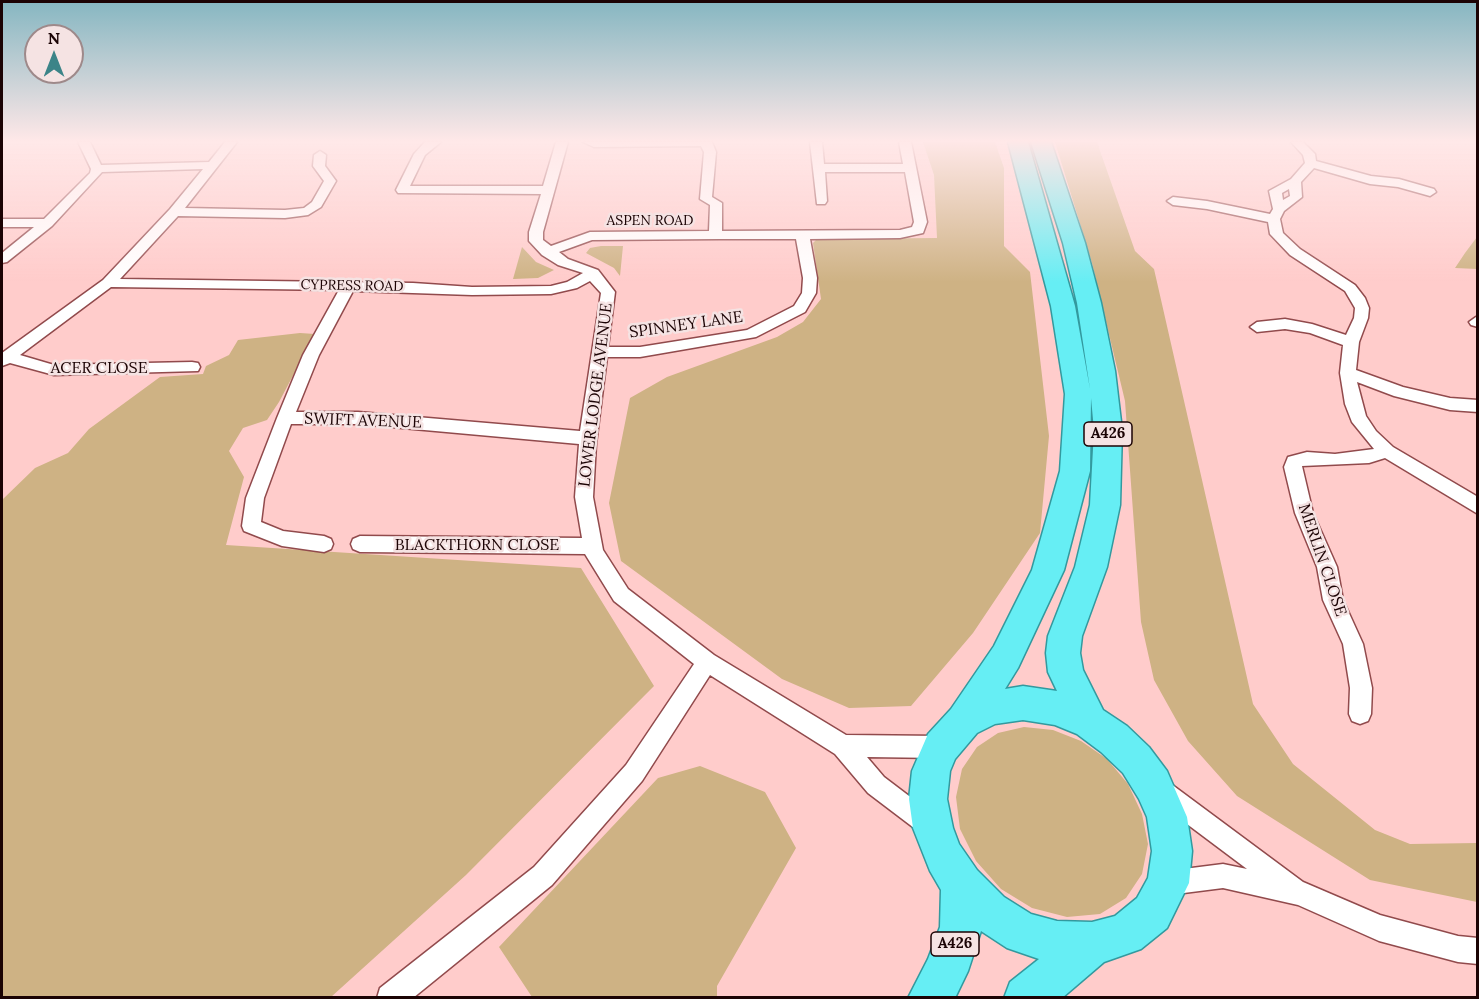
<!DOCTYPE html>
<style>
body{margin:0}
#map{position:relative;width:1479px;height:999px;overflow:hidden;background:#ffcccb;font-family:Lora,serif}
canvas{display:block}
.frame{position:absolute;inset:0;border:3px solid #1b0304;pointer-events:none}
.north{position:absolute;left:24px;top:24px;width:60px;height:60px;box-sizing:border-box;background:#f5e3e3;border:2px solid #9e898a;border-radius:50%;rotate:0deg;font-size:16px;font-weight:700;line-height:24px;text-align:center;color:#1b0304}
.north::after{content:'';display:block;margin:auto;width:21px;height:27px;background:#3c8488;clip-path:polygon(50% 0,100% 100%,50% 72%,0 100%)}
</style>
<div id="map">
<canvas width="1479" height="999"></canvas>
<div class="frame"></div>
<div class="north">N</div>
</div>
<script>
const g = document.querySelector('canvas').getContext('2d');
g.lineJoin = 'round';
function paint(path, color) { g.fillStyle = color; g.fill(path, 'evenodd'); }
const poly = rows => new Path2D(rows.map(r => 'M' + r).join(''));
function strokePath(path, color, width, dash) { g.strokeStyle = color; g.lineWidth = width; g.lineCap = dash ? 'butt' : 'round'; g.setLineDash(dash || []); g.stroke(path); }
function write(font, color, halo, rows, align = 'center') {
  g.font = font + ' Lora,serif'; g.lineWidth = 5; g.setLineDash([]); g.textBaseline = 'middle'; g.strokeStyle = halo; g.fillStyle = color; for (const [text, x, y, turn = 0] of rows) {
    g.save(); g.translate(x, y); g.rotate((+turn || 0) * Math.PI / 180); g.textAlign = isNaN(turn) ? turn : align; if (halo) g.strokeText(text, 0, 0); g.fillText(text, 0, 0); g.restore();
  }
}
paint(poly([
 [923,142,995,142,1004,168,1004,246,1030,272,1049,436,1040,533,973,633,911,706,849,708,782,679,621,561,609,503,630,398,667,377,777,337,803,322,821,299,813,243,817,239,937,238,934,175],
 [1055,142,1097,142,1135,251,1154,269,1253,704,1293,764,1375,830,1410,844,1477,843,1477,902,1370,880,1237,796,1188,741,1154,680,1141,622,1125,401,1092,263],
 [1477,237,1477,269,1455,268,1465,253],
 [601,246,623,246,620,276,614,268,586,253,590,248],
 [522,247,536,262,554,270,538,278,513,279],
 [300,333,315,334,279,402,267,420,243,428,229,451,244,477,226,545,581,568,654,686,466,875,331,997,2,997,2,500,35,468,68,453,89,429,160,377,203,374,206,366,229,355,238,340],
 [1024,727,1053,730,1081,741,1107,759,1128,784,1142,814,1148,844,1142,874,1126,898,1100,914,1067,917,1032,908,1001,889,976,861,960,829,956,797,962,769,977,747,998,733],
 [700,766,765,792,796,848,717,986,717,997,532,997,499,947,658,778]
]), '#ceb284');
const minor = poly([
 [78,142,90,142,101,165,209,162,225,142,237,142,185,208,285,210,304,208,312,202,324,181,313,166,314,155,320,151,326,155,325,166,336,181,321,207,308,215,285,218,178,216,120,279,413,283,472,287,551,286,567,282,583,273,558,265,542,255,529,241,529,232,541,194,398,193,396,190,414,154,425,142,441,142,425,155,410,186,543,186,556,142,568,142,543,232,543,240,551,246,590,232,709,231,710,205,700,199,704,152,701,146,594,147,583,142,712,142,716,152,712,197,722,203,722,231,900,230,912,227,914,222,905,172,825,172,827,201,825,204,817,204,810,142,822,142,824,164,903,164,899,142,911,142,927,222,923,233,900,238,810,239,817,278,816,293,805,312,756,337,640,357,607,357,596,444,593,497,603,550,628,589,714,655,846,735,941,736,949,739,952,747,949,755,941,758,867,757,884,777,938,818,942,826,938,834,930,838,922,834,868,793,835,754,710,675,642,781,552,885,413,998,377,998,380,988,534,867,626,765,694,664,614,601,585,554,360,552,353,549,351,544,353,539,360,536,582,538,575,497,579,444,358,424,291,424,264,498,261,522,283,531,324,536,331,539,333,544,331,549,324,552,282,546,244,531,242,526,246,498,277,418,303,355,339,290,111,287,20,355,54,365,192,362,198,363,200,367,198,371,54,375,10,363,2,366,2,353,103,280,170,209,203,169,102,172,52,226,7,262,2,263,2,253,34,227,2,227,2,219,44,219,90,173,91,169,78,142],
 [718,239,796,239,803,278,802,293,794,306,747,330,640,347,608,347,615,292,598,270,568,259,559,252,592,240,718,239],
 [590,281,601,293,580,431,358,412,296,412,319,355,353,291,472,295,551,294,577,288,590,281],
 [1291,142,1303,142,1315,154,1316,161,1371,176,1399,179,1434,189,1436,192,1430,196,1398,187,1370,184,1314,168,1301,182,1302,197,1284,211,1280,219,1283,233,1300,249,1355,285,1365,298,1369,308,1368,318,1359,342,1356,370,1403,387,1450,398,1478,400,1478,412,1450,410,1394,396,1357,382,1366,416,1376,431,1393,447,1478,497,1478,514,1385,458,1369,463,1302,466,1313,513,1337,567,1343,600,1363,644,1372,688,1371,714,1368,721,1360,724,1352,721,1349,714,1350,688,1343,644,1323,600,1317,567,1295,513,1284,467,1288,457,1307,452,1335,454,1374,449,1352,422,1345,404,1340,373,1343,345,1310,333,1285,329,1257,332,1250,327,1257,322,1285,319,1312,324,1346,335,1354,318,1355,308,1345,291,1290,255,1270,234,1268,222,1207,209,1173,205,1167,201,1173,197,1207,201,1270,214,1273,209,1269,191,1291,179,1305,163,1303,155,1291,142],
 [1289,189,1290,196,1283,200,1282,193,1289,189],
 [1476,317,1478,327,1471,325,1469,322,1476,317],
 [1163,780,1171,784,1303,882,1380,915,1458,936,1478,938,1478,964,1458,962,1379,941,1298,905,1223,888,1168,895,1159,892,1156,883,1159,874,1168,871,1223,864,1247,869,1155,800,1151,792,1155,784,1163,780]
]);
const trunk = poly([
 [1008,142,1028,142,1075,306,1090,389,1077,303,1063,243,1031,142,1051,142,1085,243,1101,303,1115,371,1122,430,1120,505,1107,567,1082,636,1080,653,1083,670,1103,710,1127,726,1149,747,1167,771,1187,817,1192,851,1189,883,1167,928,1141,949,1104,962,1062,998,1004,998,1010,982,1039,959,1007,948,981,931,968,971,955,998,908,998,928,959,940,927,941,890,930,871,913,828,909,799,912,771,928,734,951,709,994,646,1032,570,1060,471,1065,394,1051,306,1008,142],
 [1091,398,1094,430,1090,505,1075,567,1048,636,1046,653,1048,672,1057,691,1023,686,1005,689,1018,668,1064,570,1090,471,1091,398],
 [1023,720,1055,725,1077,734,1101,752,1123,773,1139,799,1147,817,1152,851,1148,878,1137,898,1115,916,1092,922,1057,921,1031,914,1004,897,977,870,959,844,953,828,947,799,950,771,955,759,977,733,995,724,1023,720]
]);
strokePath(minor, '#914a4c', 3);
strokePath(trunk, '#33999e', 3);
paint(minor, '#fff');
paint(trunk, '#66eef4');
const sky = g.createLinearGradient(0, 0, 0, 282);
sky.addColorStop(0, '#85b6c1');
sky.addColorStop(0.5, '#ffe8e8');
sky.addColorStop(1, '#ffe8e800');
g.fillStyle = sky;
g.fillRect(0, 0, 1479, 282);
write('14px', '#1b0304', '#f5e3e3', [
 ["ASPEN ROAD",650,221],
 ["CYPRESS ROAD",352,286,1]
]);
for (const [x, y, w] of [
 [1108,434,48],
 [955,944,48]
]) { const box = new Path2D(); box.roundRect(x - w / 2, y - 12, w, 24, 4.5); g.fillStyle = '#f5e3e3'; g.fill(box); strokePath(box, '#1b0304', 1.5); }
write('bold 15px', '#1b0304', null, [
 ["A426",1108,434],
 ["A426",955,944]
]);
write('16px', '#1b0304', '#f5e3e3', [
 ["SPINNEY LANE",686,325,-8],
 ["ACER CLOSE",99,368],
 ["LOWER LODGE AVENUE",596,395,-83],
 ["SWIFT AVENUE",363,421,2],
 ["BLACKTHORN CLOSE",477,545],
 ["MERLIN CLOSE",1322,560,71]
]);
</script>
